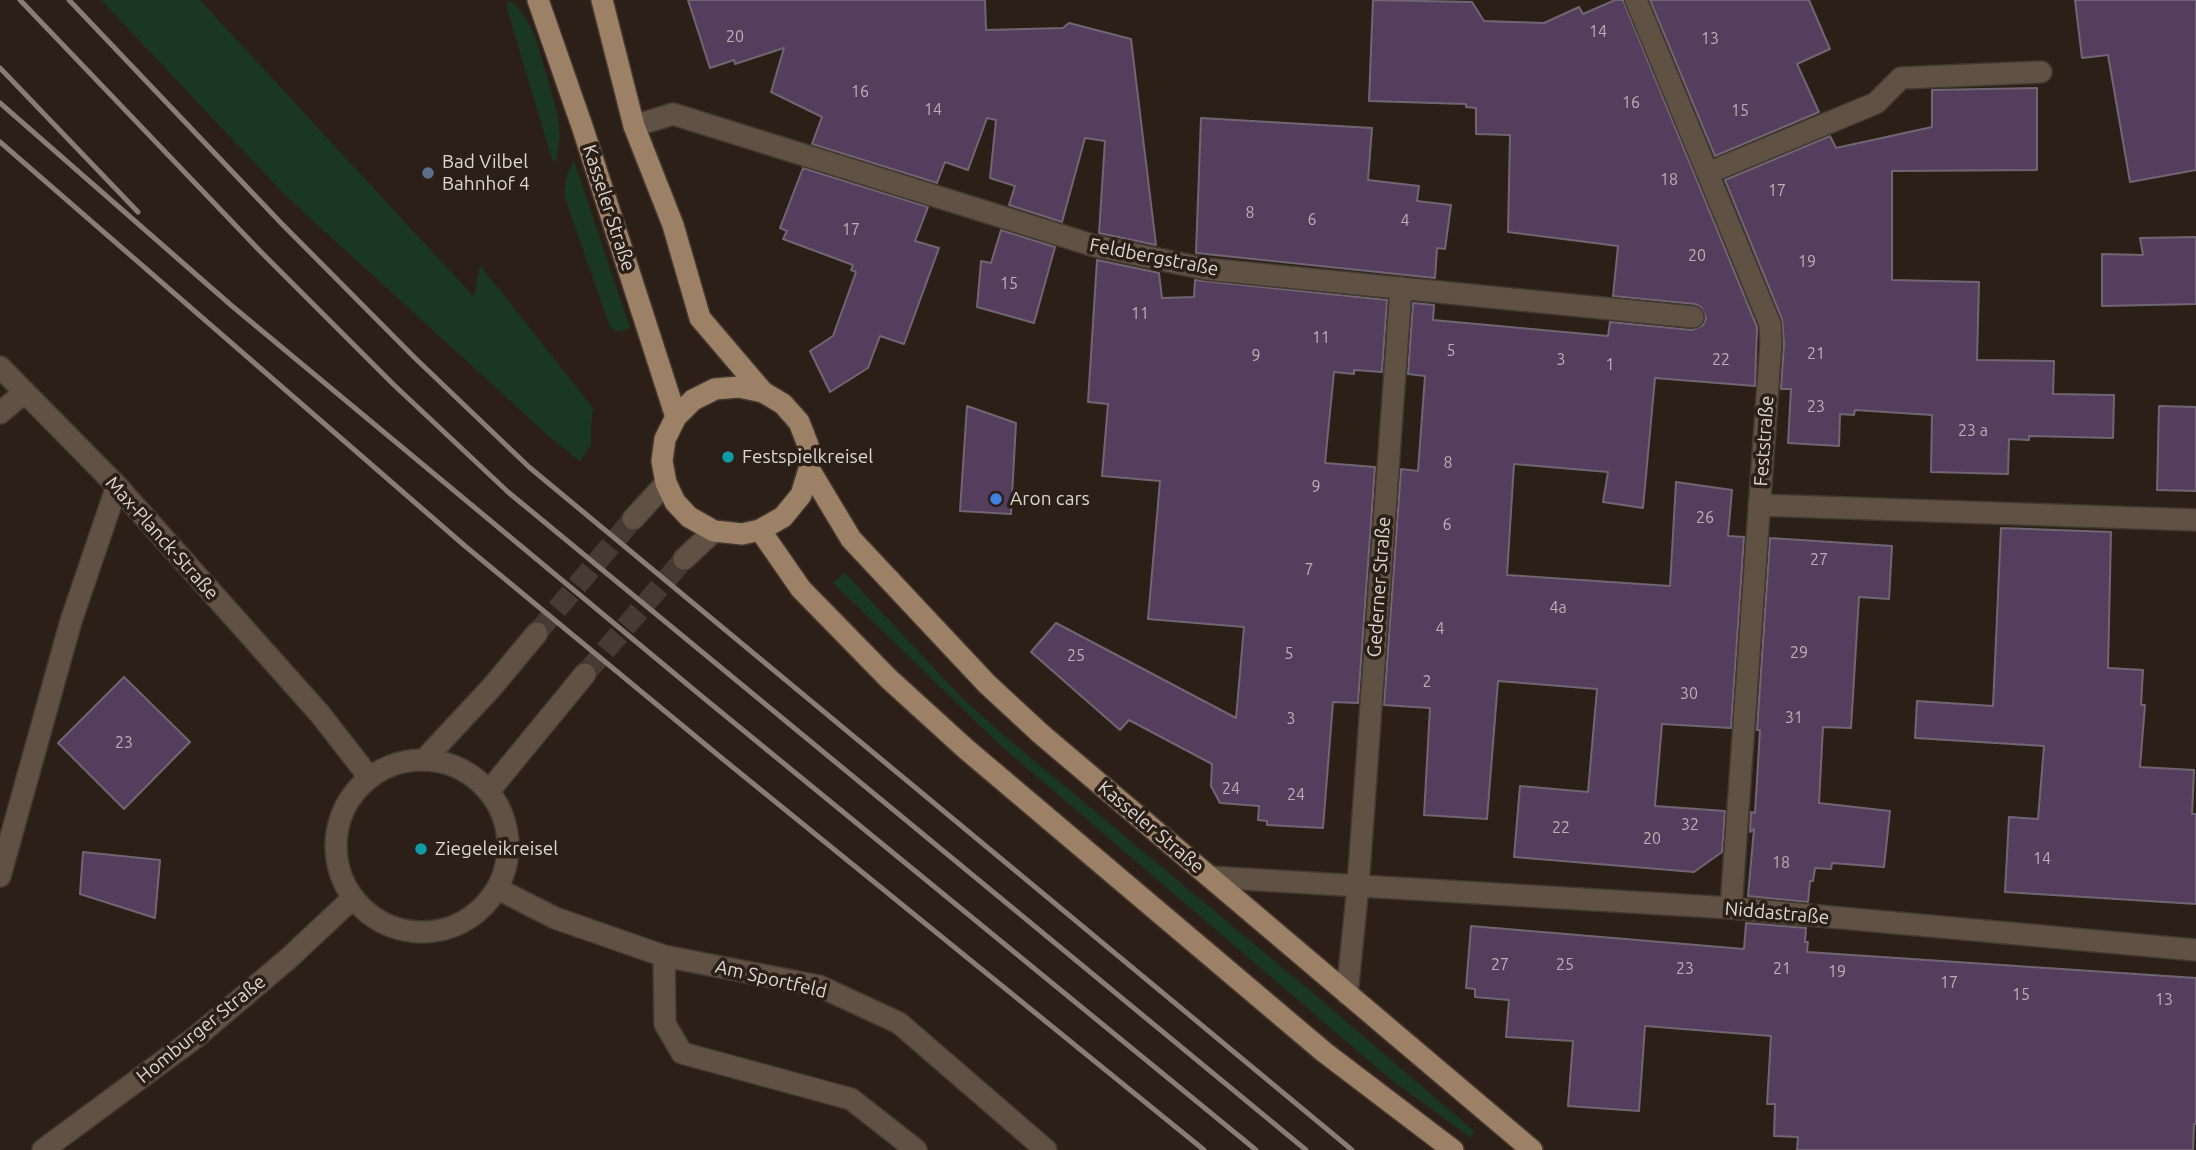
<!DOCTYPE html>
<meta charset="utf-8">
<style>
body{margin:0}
canvas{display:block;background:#2b1f17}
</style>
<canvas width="2196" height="1150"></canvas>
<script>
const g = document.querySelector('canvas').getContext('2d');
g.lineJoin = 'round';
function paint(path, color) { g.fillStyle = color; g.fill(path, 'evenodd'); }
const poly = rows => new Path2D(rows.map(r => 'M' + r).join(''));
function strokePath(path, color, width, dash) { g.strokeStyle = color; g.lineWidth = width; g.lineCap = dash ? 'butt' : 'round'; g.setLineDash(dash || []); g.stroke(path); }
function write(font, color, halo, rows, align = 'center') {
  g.font = font + ' Ubuntu,sans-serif'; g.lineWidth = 7; g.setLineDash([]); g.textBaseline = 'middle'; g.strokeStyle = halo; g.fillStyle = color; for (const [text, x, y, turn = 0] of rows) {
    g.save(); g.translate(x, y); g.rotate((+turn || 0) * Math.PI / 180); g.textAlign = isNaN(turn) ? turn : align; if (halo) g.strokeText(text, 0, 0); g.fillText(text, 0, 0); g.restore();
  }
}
paint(poly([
 [101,0,200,0,474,297,480,265,593,408,591,426,591,446,580,461,552,439,286,196],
 [508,1,515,4,526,18,535,36,557,112,560,136,556,163,552,159,507,9],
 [574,161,630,328,618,332,610,327,564,195,567,174],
 [845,573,961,697,1007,738,1314,994,1474,1131,1471,1138,1389,1078,1000,745,833,583]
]), '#1a3722');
const building = poly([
 [688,0,985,0,986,30,1063,28,1069,23,1131,39,1156,245,1099,233,1105,141,1085,138,1062,222,1009,205,1015,186,990,178,996,120,987,118,968,170,945,162,937,183,812,144,822,117,771,92,784,48,735,64,734,60,710,68,688,0],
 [1373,0,1472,2,1484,21,1544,23,1579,7,1583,14,1615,0,1623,0,1757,327,1755,386,1655,378,1643,508,1603,502,1608,472,1514,464,1507,575,1670,586,1676,482,1732,490,1728,536,1744,537,1731,728,1662,724,1655,806,1725,811,1722,852,1694,872,1514,857,1520,786,1588,792,1597,689,1498,681,1487,819,1424,815,1430,708,1384,705,1401,469,1418,471,1425,376,1408,374,1413,303,1434,305,1433,320,1608,336,1610,322,1692,330,1703,325,1706,318,1701,307,1695,304,1613,296,1618,246,1508,232,1510,135,1476,134,1476,108,1466,107,1466,104,1369,101,1373,0],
 [1650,0,1809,0,1830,49,1797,64,1819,112,1715,156,1650,0],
 [2075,0,2196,0,2196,170,2130,182,2108,55,2082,58,2075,0],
 [2037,88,2037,170,1892,171,1892,280,1979,282,1977,360,2054,361,2053,394,2114,395,2113,438,2029,436,2029,440,2009,439,2008,474,1931,472,1932,415,1855,410,1854,415,1840,414,1839,446,1788,443,1791,389,1781,389,1784,343,1782,319,1725,180,1830,136,1836,148,1932,127,1932,90,2037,88],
 [1201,118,1372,128,1368,180,1419,186,1417,201,1451,205,1445,249,1437,248,1435,278,1196,253,1201,118],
 [803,168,928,207,915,241,939,248,904,344,880,336,868,368,830,392,810,351,833,336,856,272,851,270,853,265,783,239,787,231,780,228,803,168],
 [1001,230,1055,247,1034,323,977,307,981,261,991,263,1001,230],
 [2196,237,2196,304,2102,306,2102,254,2143,255,2140,238,2196,237],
 [1097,260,1159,273,1162,298,1194,297,1195,280,1387,300,1382,372,1354,370,1354,374,1334,372,1325,463,1375,467,1358,703,1333,702,1323,828,1267,825,1267,821,1258,820,1259,806,1220,803,1211,786,1212,764,1129,720,1120,730,1031,652,1056,623,1236,718,1244,627,1148,619,1160,481,1102,476,1108,404,1088,402,1097,260],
 [967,406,1016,423,1011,514,960,511,967,406],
 [2159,406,2196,407,2196,491,2157,490,2159,406],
 [2001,528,2111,532,2108,668,2143,670,2141,705,2145,705,2140,767,2194,770,2192,814,2196,814,2196,904,2005,892,2009,817,2038,819,2044,746,1915,738,1917,701,1993,706,2001,528],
 [1770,538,1892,546,1889,599,1859,597,1851,728,1823,727,1819,803,1890,811,1884,867,1832,863,1831,869,1815,868,1813,881,1810,881,1808,902,1748,896,1754,829,1750,832,1751,812,1755,813,1760,730,1757,730,1770,538],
 [124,677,190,742,124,809,58,743,124,677],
 [83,852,160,860,155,918,80,894,83,852],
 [1746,923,1806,928,1805,942,1808,942,1807,952,2196,978,2196,1124,2194,1124,2193,1150,1797,1150,1798,1137,1774,1136,1775,1104,1767,1104,1771,1036,1645,1026,1639,1111,1568,1106,1573,1041,1506,1037,1509,1000,1475,997,1475,989,1466,988,1471,926,1744,949,1746,923]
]);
paint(building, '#553d5d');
strokePath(building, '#706673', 2);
strokePath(poly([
 [537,633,633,519],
 [585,674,684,559]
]), '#463a33', 21, [21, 10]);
const minor = poly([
 [1636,0,1770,324,1771,342,1731,908],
 [634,126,673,114,1095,246,1206,269,1693,317],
 [1708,173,1876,103,1901,78,2041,72],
 [0,367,117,486,320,714,369,777],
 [0,413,25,392],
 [1759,505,2196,520],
 [633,519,666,483],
 [684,559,714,531],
 [425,759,492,687,537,633],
 '336 846a86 86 0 1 1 172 0a86 86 0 1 1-172 0Z',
 [489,791,585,674],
 [0,876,71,621,117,486],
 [1210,877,1731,908,2196,950],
 [498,889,555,918,664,956,819,986,899,1023,1046,1150],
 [664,956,665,1024,682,1053,851,1099,916,1150],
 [1347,994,1358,886,1401,288],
 [43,1150,196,1037,289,958,352,899]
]);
const major = poly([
 [538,0,583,129,676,417],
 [602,0,634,126,673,225,700,318,763,392,783,404,799,422,808,445,809,469,801,495,783,517,760,530,742,534,714,531,689,517,675,502,666,483,662,461,665,439,676,417,693,400,715,389,739,387,763,392],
 [809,469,851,539,987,684,1041,734,1532,1150],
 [760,530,801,589,889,679,966,749,1324,1052,1453,1150]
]);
strokePath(minor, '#443931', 24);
strokePath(major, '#443931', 24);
strokePath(minor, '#5f5245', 21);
strokePath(major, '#9d8166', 21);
strokePath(poly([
 [20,0,260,251,394,385,508,492,1306,1150],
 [69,0,282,224,416,359,529,467,1352,1150],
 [0,68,138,212],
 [0,103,232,306,705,699,1256,1150],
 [0,142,465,546,724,760,1204,1150]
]), '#877d76', 5);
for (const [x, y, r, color] of [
 [428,173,7,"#5c6f8a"],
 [728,457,7,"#0f9aa8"],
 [996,499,7,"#3f7fe0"],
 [421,849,7,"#0f9aa8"]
]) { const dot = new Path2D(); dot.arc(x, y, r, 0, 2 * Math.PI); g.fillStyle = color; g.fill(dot); strokePath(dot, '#2b1f17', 2.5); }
write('16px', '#bcb0b3', null, [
 ["14",1598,32],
 ["20",735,37],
 ["13",1710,39],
 ["16",860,92],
 ["16",1631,103],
 ["14",933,110],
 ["15",1740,111],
 ["18",1669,180],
 ["17",1777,191],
 ["8",1250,213],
 ["6",1312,220],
 ["4",1405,221],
 ["17",851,230],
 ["20",1697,256],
 ["19",1807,262],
 ["15",1009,284],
 ["11",1140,314],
 ["11",1321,338],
 ["5",1451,351],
 ["21",1816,354],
 ["9",1256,356],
 ["3",1561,360],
 ["22",1721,360],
 ["1",1610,365],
 ["23",1816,407],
 ["23 a",1973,431],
 ["8",1448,463],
 ["9",1316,487],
 ["26",1705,518],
 ["6",1447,525],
 ["27",1819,560],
 ["7",1309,570],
 ["4a",1558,608],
 ["4",1440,629],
 ["29",1799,653],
 ["5",1289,654],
 ["25",1076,656],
 ["2",1427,682],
 ["30",1689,694],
 ["31",1794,718],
 ["3",1291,719],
 ["23",124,743],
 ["24",1231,789],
 ["24",1296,795],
 ["32",1690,825],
 ["22",1561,828],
 ["20",1652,839],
 ["14",2042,859],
 ["18",1781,863],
 ["27",1500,965],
 ["25",1565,965],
 ["23",1685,969],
 ["21",1782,969],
 ["19",1837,972],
 ["17",1949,983],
 ["15",2021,995],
 ["13",2164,1000]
]);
write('19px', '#ded6d0', '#2b1f17', [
 ["Bad Vilbel",442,162],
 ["Bahnhof 4",442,184],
 ["Festspielkreisel",742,457],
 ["Aron cars",1010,499],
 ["Ziegeleikreisel",435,849]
], 'left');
write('19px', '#ded6d0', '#2b1f17', [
 ["Kasseler Straße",609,208,72],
 ["Feldbergstraße",1154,257,11],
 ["Feststraße",1764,441,-86],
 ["Max-Planck-Straße",162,538,48],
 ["Gederner Straße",1379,587,-86],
 ["Kasseler Straße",1151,827,40],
 ["Niddastraße",1777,913,5],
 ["Am Sportfeld",771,979,13],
 ["Homburger Straße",201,1029,-39]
]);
</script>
